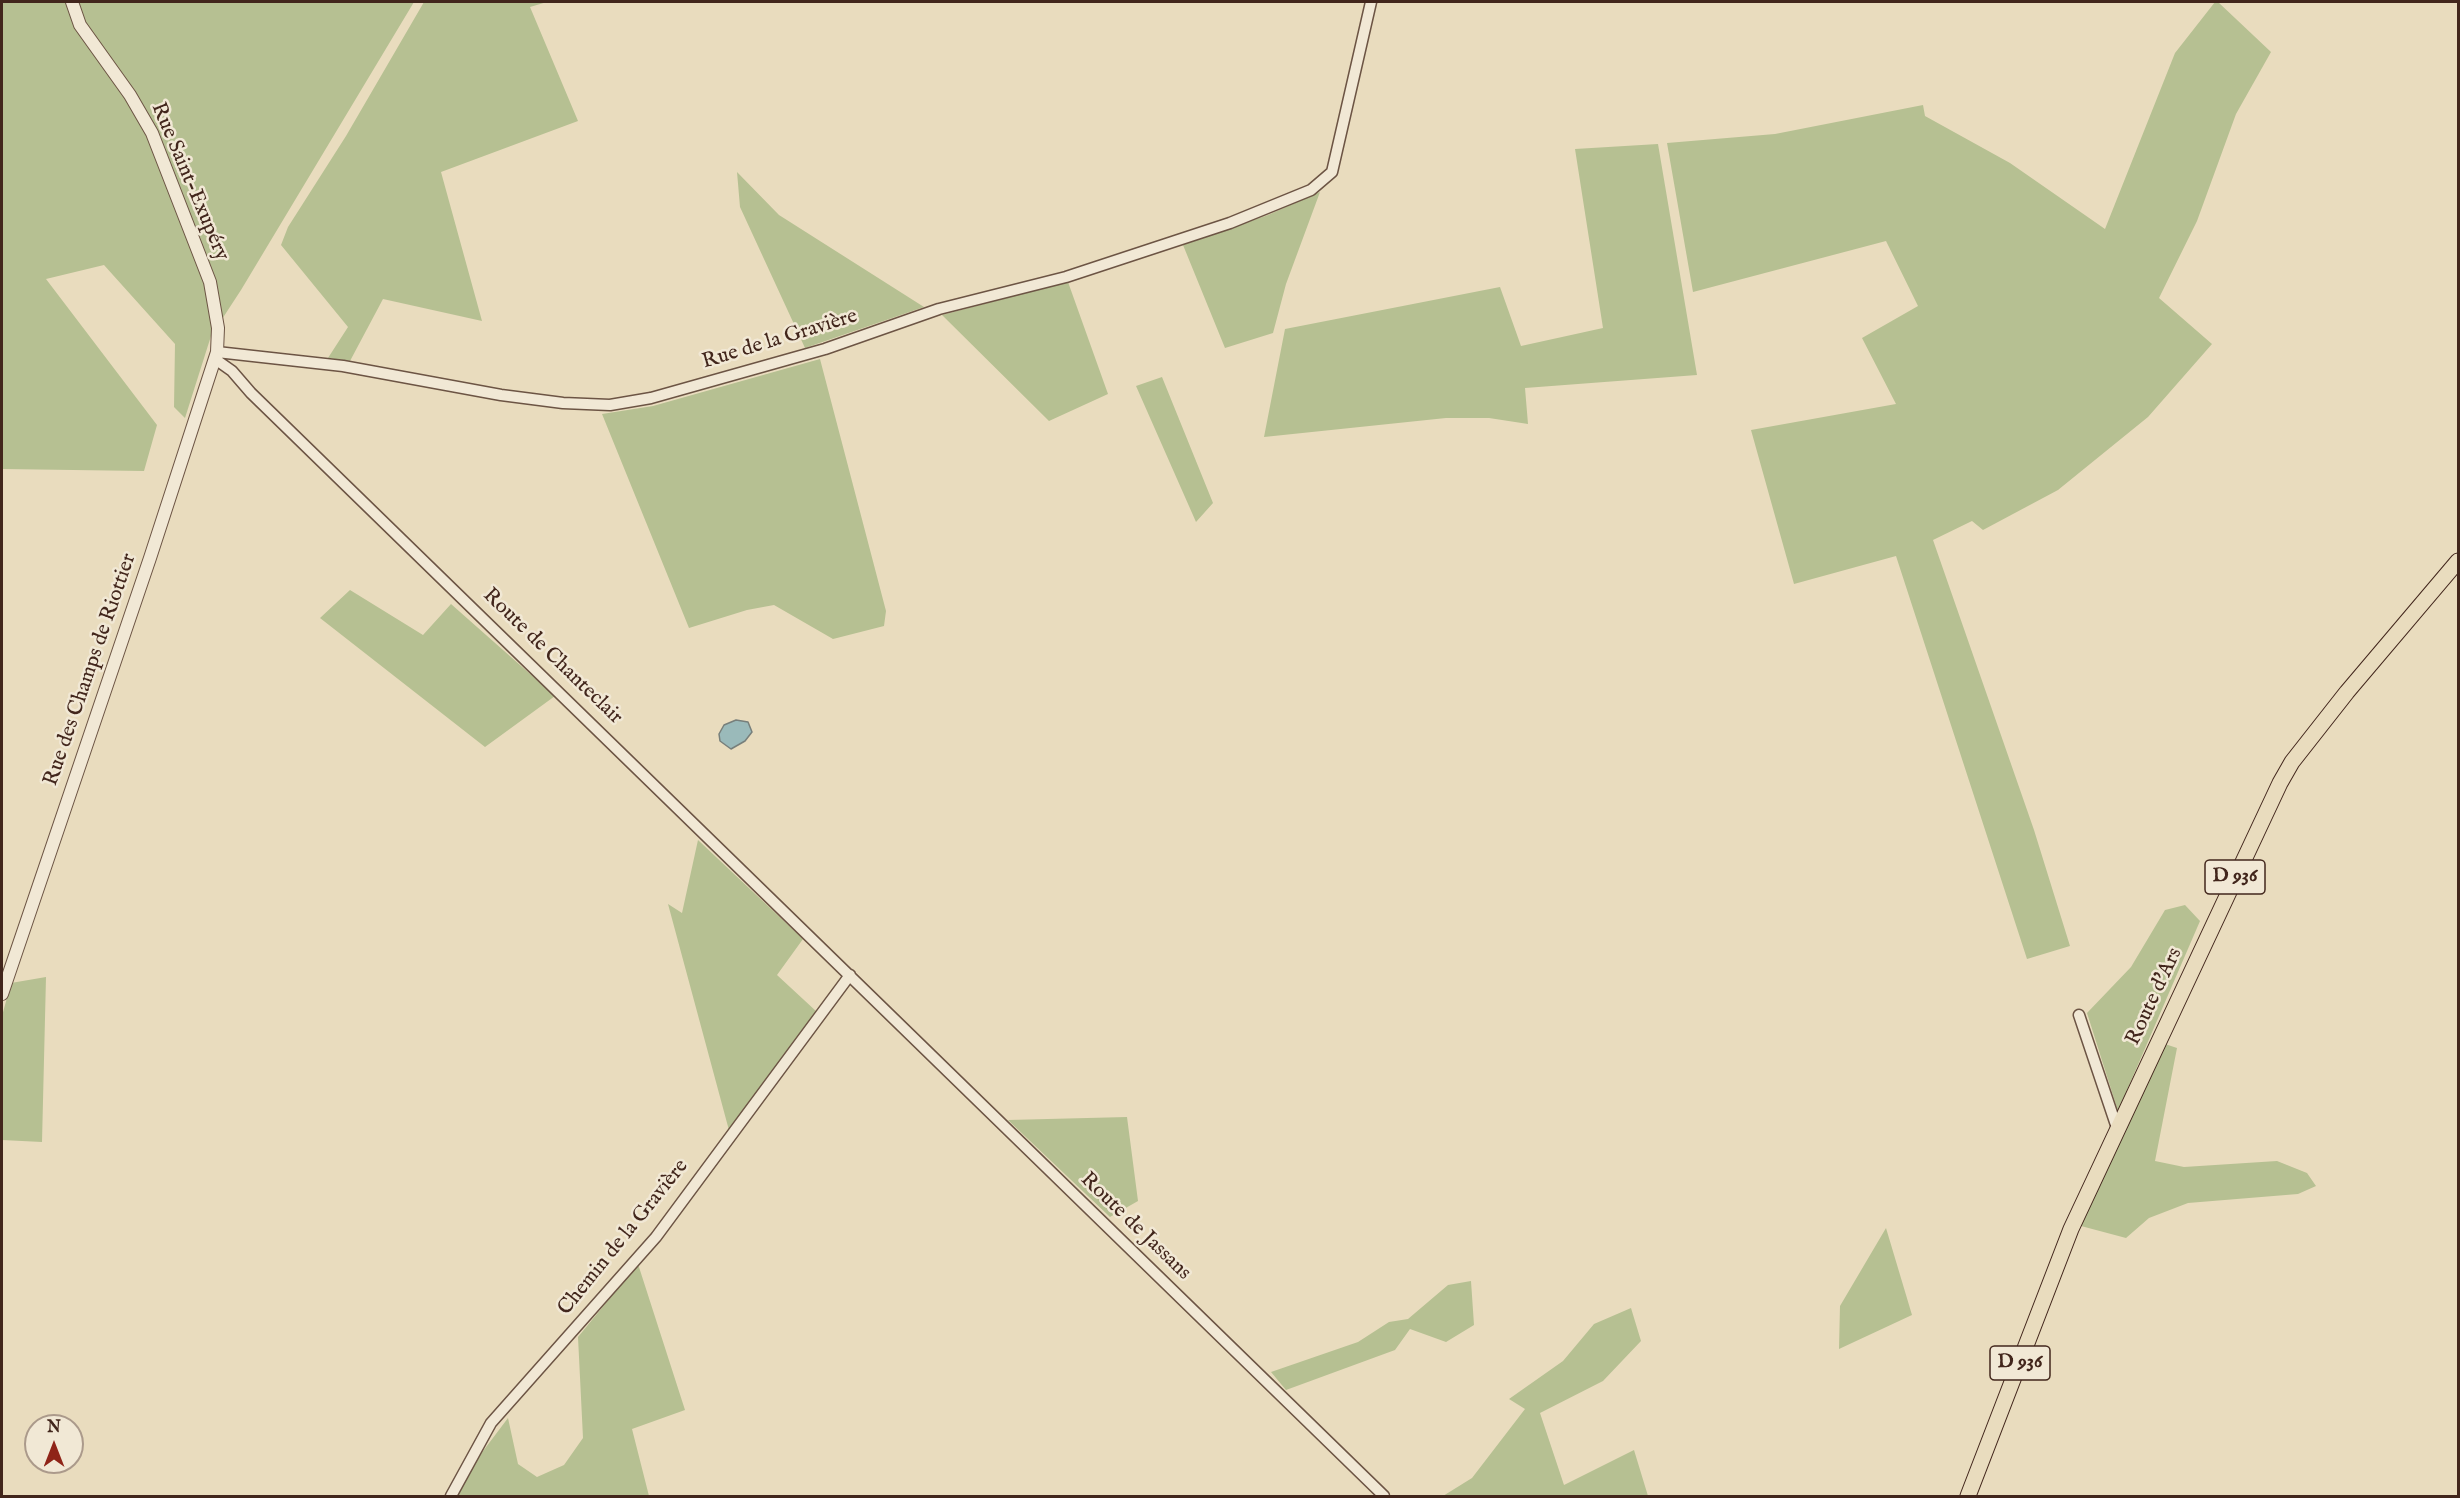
<!DOCTYPE html>
<meta charset="utf-8">
<style>
body{margin:0}
#map{position:relative;width:2460px;height:1498px;overflow:hidden;background:#e9dcbe;font-family:"IM FELL English",serif}
canvas{display:block}
.frame{position:absolute;inset:0;border:3px solid #42261c;pointer-events:none}
.north{position:absolute;left:24px;top:1414px;width:60px;height:60px;box-sizing:border-box;background:#f1e8d5;border:2px solid #ab9a8b;border-radius:50%;rotate:0deg;font-size:16px;font-weight:700;line-height:24px;text-align:center;color:#42261c}
.north::after{content:'';display:block;margin:auto;width:21px;height:27px;background:#8f2418;clip-path:polygon(50% 0,100% 100%,50% 72%,0 100%)}
</style>
<div id="map">
<canvas width="2460" height="1498"></canvas>
<div class="frame"></div>
<div class="north">N</div>
</div>
<script>
const g = document.querySelector('canvas').getContext('2d');
g.lineJoin = 'round';
function paint(path, color) { g.fillStyle = color; g.fill(path, 'evenodd'); }
const poly = rows => new Path2D(rows.map(r => 'M' + r).join(''));
function strokePath(path, color, width, dash) { g.strokeStyle = color; g.lineWidth = width; g.lineCap = dash ? 'butt' : 'round'; g.setLineDash(dash || []); g.stroke(path); }
function write(font, color, halo, rows, align = 'center') {
  g.font = font + ' "IM FELL English",serif'; g.lineWidth = 5; g.setLineDash([]); g.textBaseline = 'middle'; g.strokeStyle = halo; g.fillStyle = color; for (const [text, x, y, turn = 0] of rows) {
    g.save(); g.translate(x, y); g.rotate((+turn || 0) * Math.PI / 180); g.textAlign = isNaN(turn) ? turn : align; if (halo) g.strokeText(text, 0, 0); g.fillText(text, 0, 0); g.restore();
  }
}
paint(poly([
 [2,2,414,2,241,290,211,336,185,418,174,407,175,344,104,265,46,279,157,425,144,471,2,469],
 [424,2,547,2,530,7,578,121,441,172,482,321,383,299,350,361,328,358,348,327,281,245,288,227,346,136],
 [2215,2,2218,2,2271,52,2236,114,2197,221,2159,298,2212,344,2148,417,2058,490,1983,530,1972,521,1933,540,2034,830,2070,946,2027,959,1896,556,1794,584,1751,430,1896,404,1862,338,1918,306,1886,241,1693,292,1667,143,1775,134,1923,105,1925,116,2010,163,2105,229,2175,53],
 [1658,144,1697,375,1525,388,1528,424,1489,418,1446,418,1264,437,1285,329,1500,287,1521,346,1603,328,1575,149],
 [737,172,779,215,924,307,805,348,740,207],
 [1320,192,1286,284,1273,333,1225,348,1183,245,1268,215],
 [1068,282,1108,394,1049,421,942,315],
 [820,359,886,611,884,626,833,639,774,605,747,610,689,628,602,414,653,406],
 [1162,377,1213,503,1196,522,1136,386],
 [350,590,423,635,451,604,555,696,485,747,320,618],
 [698,840,803,939,777,975,817,1012,730,1134,668,904,682,913],
 [2185,905,2200,921,2118,1111,2087,1013,2131,967,2165,910],
 [46,977,42,1142,2,1140,2,1016,11,983],
 [2165,1044,2177,1048,2155,1161,2184,1167,2277,1161,2307,1173,2316,1186,2298,1194,2188,1203,2149,1218,2126,1238,2081,1226],
 [1127,1117,1138,1201,1110,1217,1008,1120],
 [1886,1228,1912,1315,1839,1349,1840,1306],
 [638,1264,685,1410,632,1429,649,1496,457,1496,471,1467,508,1418,518,1464,537,1477,564,1465,583,1438,578,1337],
 [1471,1281,1474,1325,1446,1342,1410,1329,1395,1350,1286,1390,1271,1372,1358,1342,1389,1322,1408,1319,1448,1285],
 [1631,1308,1641,1341,1603,1381,1540,1413,1564,1485,1634,1450,1648,1496,1443,1496,1472,1478,1525,1409,1509,1399,1563,1361,1594,1324]
]), '#b6c092');
const water = poly([
 [736,720,748,722,752,732,745,741,731,749,720,741,719,734,724,725,736,720]
]);
paint(water, '#9ababa');
strokePath(water, '#777f7b', 1.5);
const minor = poly([
 [217,352,343,366,501,395,563,403,610,405,651,398,825,349,939,309,1066,277,1230,223,1311,190,1332,172,1371,2],
 [215,359,232,371,251,393,1384,1496],
 [2079,1015,2117,1128],
 [451,1496,491,1423,656,1237,850,975]
]);
const tertiary = poly([
 [2,994,150,558,217,352,218,328,210,282,152,133,130,95,80,25,72,2]
]);
const primary = poly([
 [1968,1496,2071,1229,2280,783,2292,762,2347,692,2458,561]
]);
strokePath(minor, '#6c5444', 13);
strokePath(tertiary, '#6c5444', 14);
strokePath(primary, '#42261c', 17);
strokePath(minor, '#f1e8d5', 10);
strokePath(tertiary, '#f1e8d5', 12);
strokePath(primary, '#e9dcbe', 15);
for (const [x, y, w] of [
 [2235,877,60],
 [2020,1363,60]
]) { const box = new Path2D(); box.roundRect(x - w / 2, y - 17, w, 34, 4.5); g.fillStyle = '#f1e8d5'; g.fill(box); strokePath(box, '#42261c', 1.5); }
write('bold 20px', '#42261c', null, [
 ["D 936",2235,877],
 ["D 936",2020,1363]
]);
write('21px', '#42261c', '#f1e8d5', [
 ["Rue Saint-Exupéry",189,182,67],
 ["Rue de la Gravière",780,340,-17],
 ["Route de Chanteclair",552,657,44],
 ["Rue des Champs de Riottier",91,670,-71],
 ["Route d'Ars",2155,997,-65],
 ["Route de Jassans",1135,1227,44],
 ["Chemin de la Gravière",624,1238,-51]
]);
</script>
